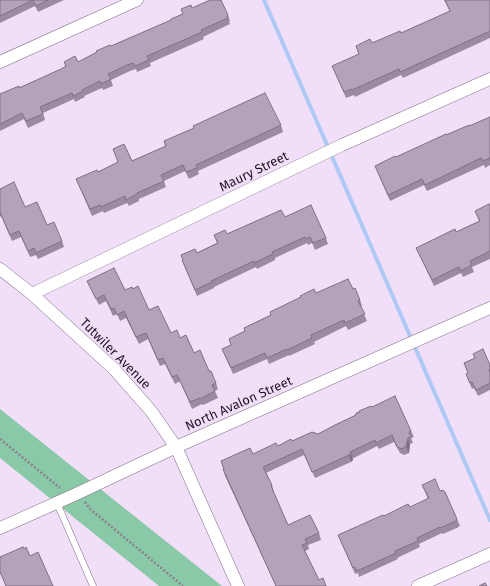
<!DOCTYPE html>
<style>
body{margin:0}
canvas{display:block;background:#f1def9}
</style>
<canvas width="490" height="586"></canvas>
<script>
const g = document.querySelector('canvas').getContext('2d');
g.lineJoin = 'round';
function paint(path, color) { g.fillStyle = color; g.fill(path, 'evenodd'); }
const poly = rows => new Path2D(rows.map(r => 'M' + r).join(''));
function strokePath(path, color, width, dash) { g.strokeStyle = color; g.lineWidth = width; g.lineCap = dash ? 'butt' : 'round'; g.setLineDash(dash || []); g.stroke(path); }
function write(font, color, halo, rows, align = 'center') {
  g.font = font + ' "Fira Sans",sans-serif'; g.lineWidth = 3; g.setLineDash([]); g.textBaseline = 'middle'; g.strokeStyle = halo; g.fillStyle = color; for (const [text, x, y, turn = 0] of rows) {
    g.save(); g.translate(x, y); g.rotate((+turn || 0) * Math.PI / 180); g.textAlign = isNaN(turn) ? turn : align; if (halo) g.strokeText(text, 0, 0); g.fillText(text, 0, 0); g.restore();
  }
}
paint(poly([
 [0,409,222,586,159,586,0,458]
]), '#8ac9a7');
strokePath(poly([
 [264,0,490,520]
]), '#afc9f5', 4);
const lane = poly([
 [57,503,93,586]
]);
const street = poly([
 [0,62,137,0],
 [0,269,32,294,114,369,151,411,176,447,238,586],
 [32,294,342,145,490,79],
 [0,528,74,495,176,447,490,308],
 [418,586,490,554]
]);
strokePath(lane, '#807087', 7);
strokePath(street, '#807087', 13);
strokePath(poly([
 [0,439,60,488],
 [85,502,90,509,183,586]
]), '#8c7e91', 2.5, [2, 2]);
strokePath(lane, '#fff', 6);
strokePath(street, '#fff', 12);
paint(poly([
 [0,0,64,0,38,12,35,6,0,23],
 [444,0,490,0,490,38,403,78,401,75,355,97,354,95,346,98,332,66,359,55,356,46,372,43,401,33,450,11],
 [192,8,228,15,230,21,229,22,230,24,203,37,204,39,150,63,151,66,137,72,136,69,130,71,111,80,113,86,103,90,102,88,84,96,85,97,75,102,74,99,43,113,45,120,28,128,24,119,0,131,0,94,19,88,61,69,66,67,64,62,78,62,111,46,171,20],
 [490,117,490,165,485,168,484,165,427,191,424,185,390,201,375,166,396,157,446,135,469,126],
 [281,125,283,132,198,171,199,174,189,179,185,171,164,181,166,187,139,199,139,201,129,206,127,203,104,213,103,211,92,216,76,179,98,172,118,162,113,149,132,161,165,146,164,141],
 [0,189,25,207,47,225,62,241,64,247,38,259,36,255,30,257,21,237,12,241,1,216,0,217],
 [490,206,490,259,472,267,474,272,463,277,461,273,434,286,419,254,416,248,456,232,479,221,475,211],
 [285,217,326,238,328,244,315,250,312,243,308,245,307,243,275,258,275,260,257,269,256,267,214,287,214,288,197,296,182,260,217,243,214,235,227,234],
 [87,281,125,290,133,289,149,310,171,333,180,338,194,353,209,371,216,383,218,389,215,391,218,398,203,405,202,404,192,409,180,381,175,384,165,364,160,366,148,339,139,344,126,318,120,321,117,314,113,316,106,301,99,305],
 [353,289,360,300,362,306,361,307,367,321,348,330,346,326,314,342,315,344,289,356,289,355,269,364,267,359,233,374,222,349,231,345,229,339,245,331,244,328,316,293],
 [473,354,490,365,490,390,478,396,474,388,472,389,468,380,466,374,468,373,464,363,475,358],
 [372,407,411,431,414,437,411,438,413,443,410,444,409,453,404,455,400,453,394,442,379,449,377,446,352,459,353,460,351,462,315,478,304,455,266,473,272,485,274,492,273,492,288,525,319,533,321,540,308,545,309,549,305,551,319,580,326,586,276,586,225,476,223,469,224,469,221,461,253,454,292,441,318,434],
 [422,485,440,491,457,519,460,526,458,526,459,527,443,534,442,533,419,544,420,547,397,558,398,559,359,577,358,573,355,574,338,535,384,516,410,507,428,499]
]), '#9b8ba1');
paint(poly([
 [408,438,410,444,409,453,406,446],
 [351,454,353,460,351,462,349,455]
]), '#7e7183');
const building = poly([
 [0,0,48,0,36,6,33,0,0,16,0,0],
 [210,0,221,0,228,15,227,16,228,18,201,30,202,32,147,56,149,60,135,66,133,63,127,65,108,74,111,79,101,84,100,81,82,90,83,91,73,96,72,93,40,107,43,114,26,121,22,113,0,124,0,94,19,86,19,88,61,69,66,66,64,62,75,56,78,62,97,52,96,51,110,45,111,46,171,20,171,19,183,14,181,9,191,5,192,8,210,0],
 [445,0,490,0,490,31,400,72,399,69,352,90,352,89,344,92,332,66,359,54,356,46,370,39,372,43,400,31,401,33,450,11,445,0],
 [265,93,281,125,196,165,197,168,186,172,183,165,161,175,164,181,137,193,137,194,126,200,125,196,101,207,100,205,90,209,76,179,97,170,98,172,118,162,113,149,124,144,132,161,166,146,164,141,194,128,193,126,265,93],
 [490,117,490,158,483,161,481,158,425,185,422,179,388,195,375,166,395,156,396,157,446,134,446,135,469,125,469,126,490,117],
 [14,182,25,207,37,202,47,225,54,222,62,241,36,253,34,248,28,251,19,231,10,235,0,212,0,189,14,182],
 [489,204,490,206,490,251,470,261,472,265,460,271,459,267,432,280,416,248,455,229,456,232,480,221,475,211,489,204],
 [311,205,326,238,313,243,310,237,306,239,305,237,272,252,273,254,254,263,254,261,211,281,212,282,195,290,182,260,183,260,181,255,195,249,197,253,218,243,214,235,225,230,227,234,281,210,285,217,311,205],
 [114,268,125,290,132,287,133,289,138,286,149,310,158,306,171,333,177,330,180,338,186,335,194,353,200,350,209,371,211,371,216,383,212,385,215,391,200,399,200,398,190,402,177,375,172,377,163,358,158,360,146,333,136,337,124,311,117,315,114,308,111,309,104,295,96,299,87,281,114,268],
 [348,279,353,289,355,288,360,300,358,301,365,314,345,323,344,320,311,335,312,338,287,350,287,349,267,358,265,353,231,368,222,349,231,345,229,339,245,331,244,328,271,315,270,312,301,297,300,296,314,289,316,293,348,279],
 [483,349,490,365,490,370,489,370,490,372,490,383,476,390,472,382,470,383,466,374,468,373,464,363,475,358,473,354,483,349],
 [395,396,411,431,409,432,411,437,408,438,406,446,402,449,397,447,392,435,376,443,375,440,350,452,351,454,349,455,312,472,302,449,263,467,272,485,271,486,288,525,310,515,319,533,305,539,307,543,302,545,319,580,323,578,326,586,276,586,223,469,224,469,221,461,250,448,253,454,276,443,278,446,291,439,292,441,312,432,318,434,335,425,356,415,356,413,360,412,359,411,371,406,372,407,395,396],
 [435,479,440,491,443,490,445,492,457,519,456,520,456,521,440,528,440,527,417,538,418,541,395,551,396,553,357,571,355,567,353,568,338,535,383,515,384,516,408,504,410,507,429,498,422,485,435,479],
 [23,547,24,549,26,547,30,556,38,552,53,586,6,586,0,572,0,557,23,547],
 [485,583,487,586,479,586,485,583]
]);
paint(building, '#b4a2bb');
strokePath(building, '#7e7183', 1);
write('13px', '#1e1721', '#f1def9', [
 ["Maury Street",254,172,-26],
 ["Tutwiler Avenue",115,354,45],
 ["North Avalon Street",239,404,-24]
]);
</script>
